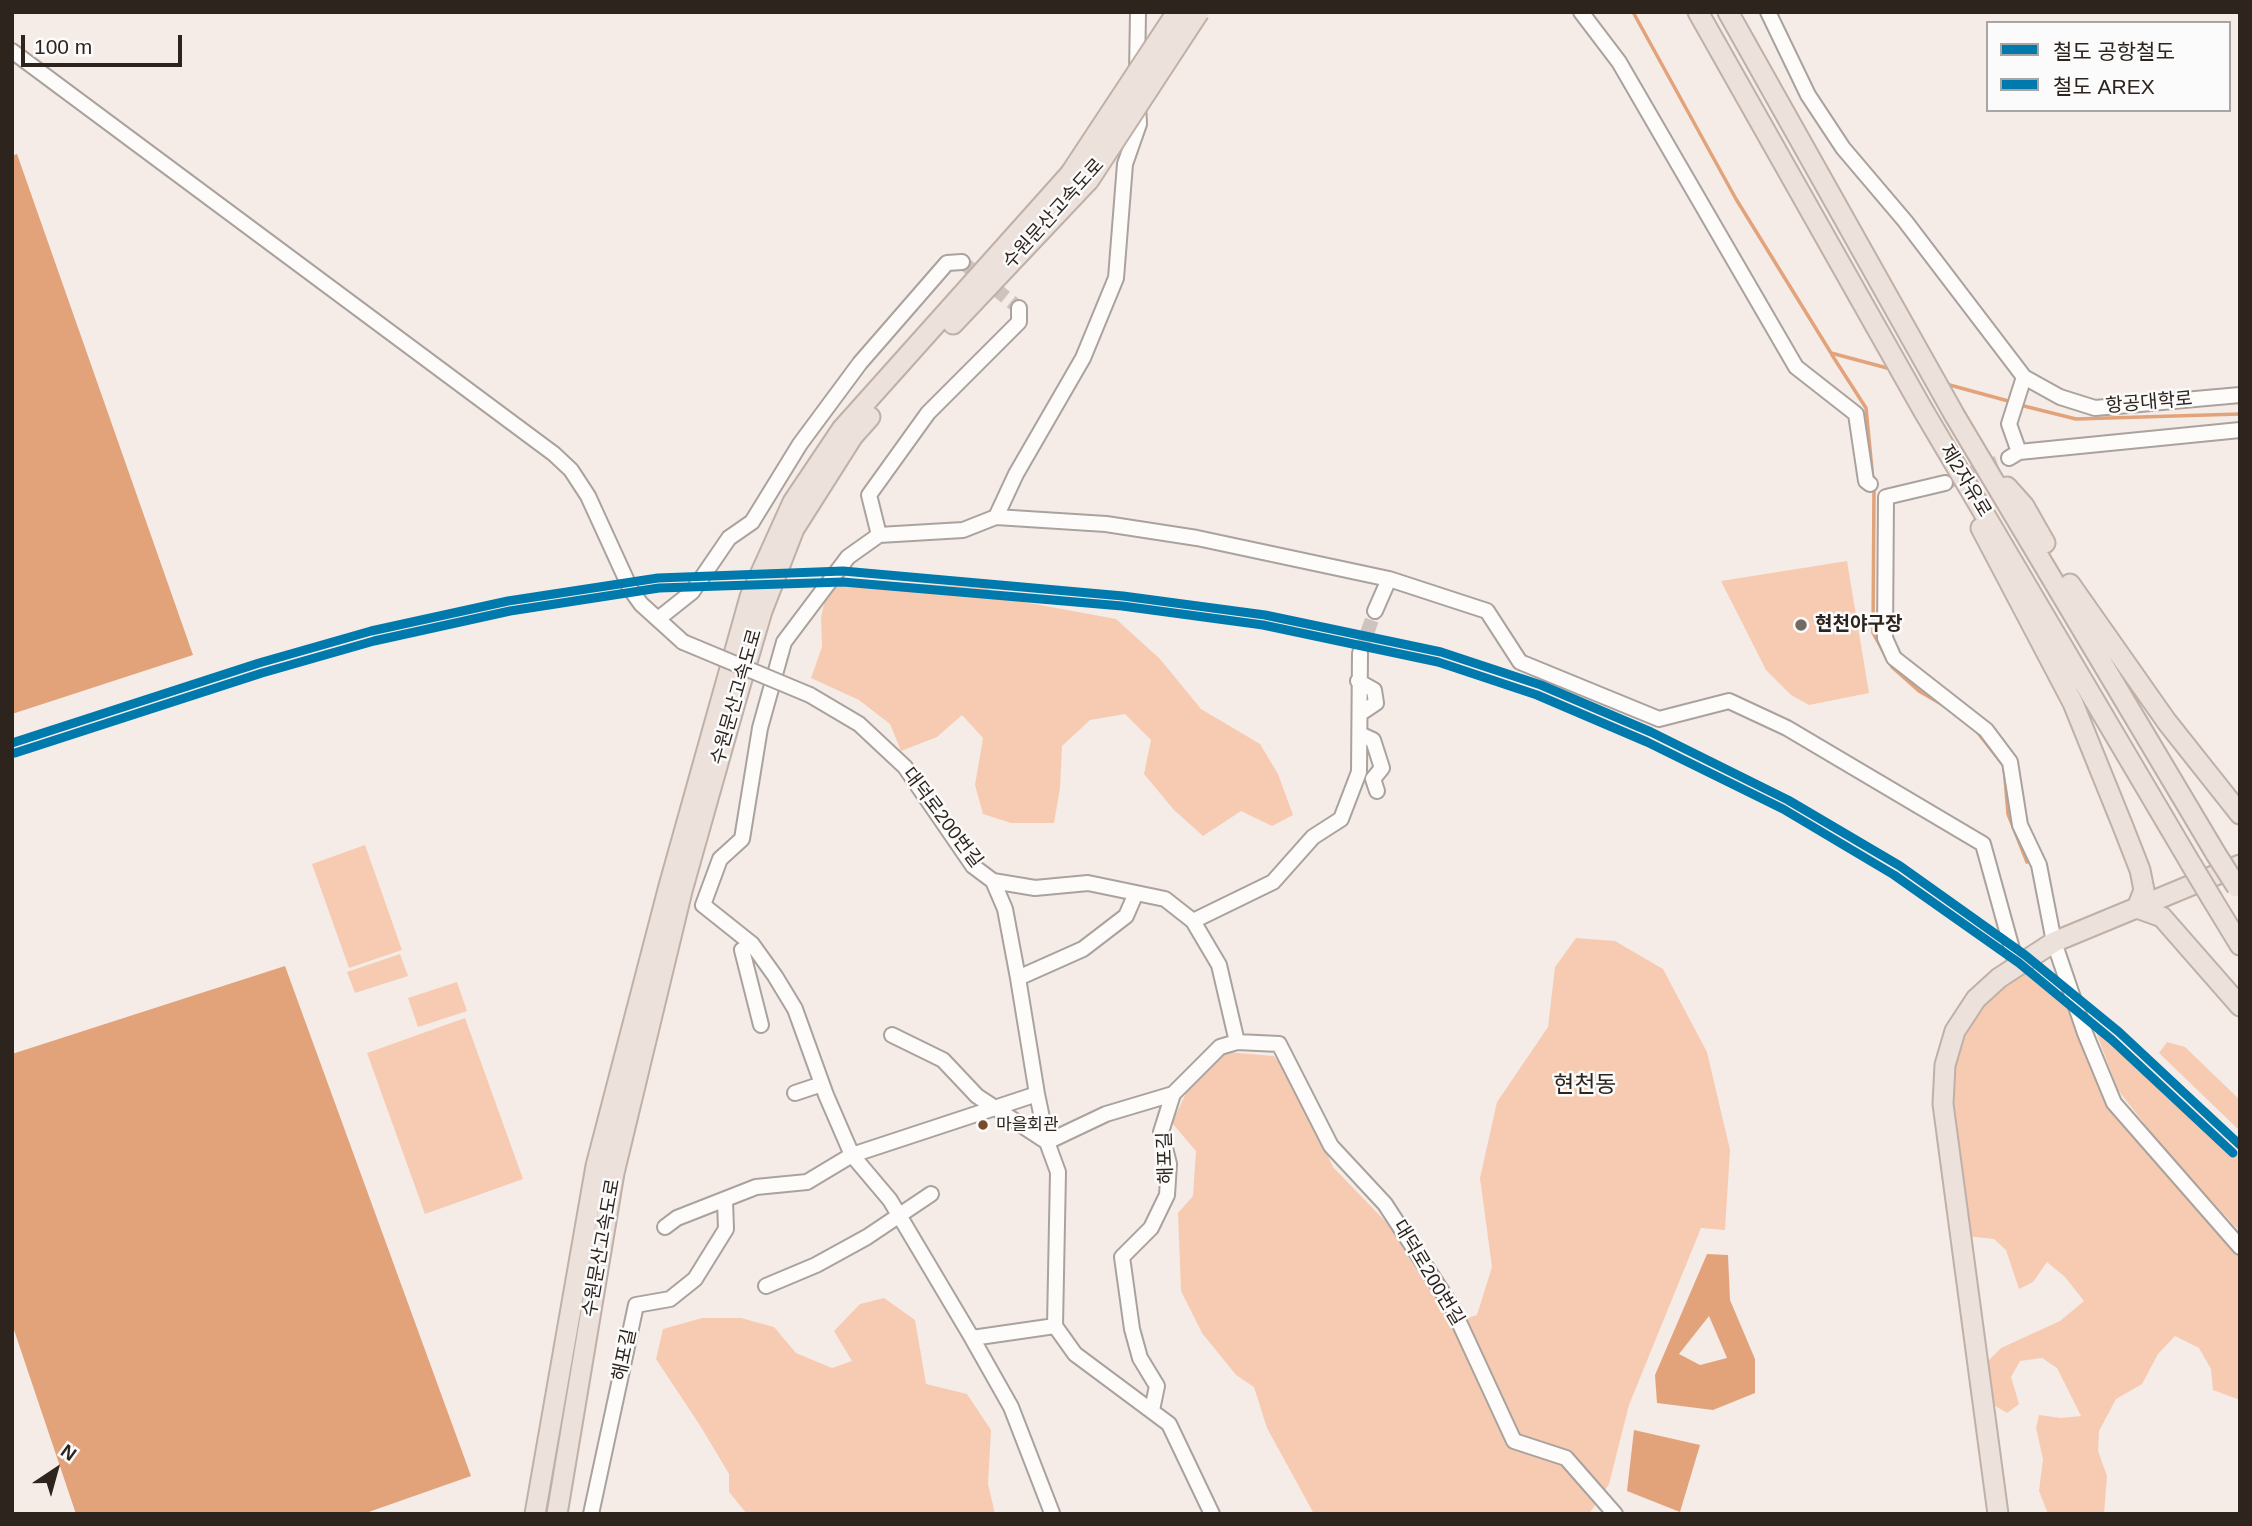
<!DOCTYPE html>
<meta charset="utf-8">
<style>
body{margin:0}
#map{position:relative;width:2252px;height:1526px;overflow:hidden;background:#f5ece7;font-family:Arial,"Noto Sans KR",sans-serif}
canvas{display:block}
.frame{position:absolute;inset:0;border:14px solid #2e241e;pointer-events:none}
.legend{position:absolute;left:1986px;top:21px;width:245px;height:91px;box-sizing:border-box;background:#fbfbfb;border:2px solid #a9a5a3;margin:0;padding:9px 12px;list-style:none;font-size:21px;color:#2e241e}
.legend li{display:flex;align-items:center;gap:14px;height:35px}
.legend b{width:35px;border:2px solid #a9a5a3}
.north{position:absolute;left:21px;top:1435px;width:70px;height:70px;-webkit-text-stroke:5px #fbfbfb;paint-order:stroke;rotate:36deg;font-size:19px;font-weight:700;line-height:28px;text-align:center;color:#2e241e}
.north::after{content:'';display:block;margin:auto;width:24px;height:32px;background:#2e241e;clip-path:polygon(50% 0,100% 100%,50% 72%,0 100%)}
.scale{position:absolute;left:21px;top:35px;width:161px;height:32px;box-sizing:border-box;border:4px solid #2e241e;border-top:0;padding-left:9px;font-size:21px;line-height:24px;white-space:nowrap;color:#2e241e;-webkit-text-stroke:5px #fbfbfb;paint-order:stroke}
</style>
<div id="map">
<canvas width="2252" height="1526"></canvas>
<div class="frame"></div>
<ul class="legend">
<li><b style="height:9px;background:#0079ac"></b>철도 공항철도</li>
<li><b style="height:9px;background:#0079ac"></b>철도 AREX</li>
</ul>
<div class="north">N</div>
<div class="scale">100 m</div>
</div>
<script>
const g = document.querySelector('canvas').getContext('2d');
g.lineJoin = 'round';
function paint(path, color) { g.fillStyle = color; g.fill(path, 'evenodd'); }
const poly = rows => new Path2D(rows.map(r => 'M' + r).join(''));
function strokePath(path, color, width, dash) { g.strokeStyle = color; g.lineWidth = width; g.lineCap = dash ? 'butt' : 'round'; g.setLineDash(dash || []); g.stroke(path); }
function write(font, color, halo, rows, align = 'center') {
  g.font = font + ' Arial,"Noto Sans KR",sans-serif'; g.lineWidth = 5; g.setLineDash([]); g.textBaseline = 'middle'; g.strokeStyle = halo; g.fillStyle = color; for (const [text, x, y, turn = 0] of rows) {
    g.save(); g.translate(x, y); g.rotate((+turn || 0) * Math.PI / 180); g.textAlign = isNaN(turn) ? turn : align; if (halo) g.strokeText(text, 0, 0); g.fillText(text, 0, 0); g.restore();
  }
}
paint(poly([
 [1847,561,1869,693,1809,705,1791,695,1766,670,1721,581],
 [830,578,987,588,1013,600,1116,619,1160,659,1201,709,1260,744,1278,774,1293,815,1272,826,1241,811,1203,836,1174,810,1144,774,1151,740,1125,714,1090,720,1062,746,1060,788,1054,823,1011,823,983,814,975,785,983,738,962,715,937,737,901,751,890,724,859,700,811,678,822,647,821,617],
 [365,845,402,950,349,968,312,864],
 [1576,938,1615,941,1663,969,1707,1052,1730,1150,1725,1230,1701,1228,1629,1405,1609,1484,1589,1514,1314,1514,1267,1428,1254,1387,1236,1375,1202,1333,1181,1291,1178,1213,1193,1196,1196,1151,1172,1123,1194,1076,1226,1052,1274,1056,1299,1092,1333,1167,1386,1222,1451,1323,1477,1315,1492,1267,1480,1178,1497,1102,1548,1027,1555,967],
 [400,954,408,976,355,993,347,972],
 [2025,968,2082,1012,2088,1045,2140,1138,2240,1255,2240,1400,2213,1390,2211,1369,2199,1348,2175,1336,2158,1354,2142,1384,2116,1399,2099,1431,2098,1451,2107,1476,2104,1514,2048,1514,2039,1491,2043,1459,2036,1428,2039,1415,2061,1418,2081,1416,2057,1368,2042,1358,2020,1361,2011,1377,2019,1404,2007,1413,1992,1404,1988,1361,2001,1348,2060,1321,2084,1301,2065,1277,2047,1262,2033,1282,2019,1289,2006,1250,1994,1239,1966,1236,1949,1079,1954,1056,1981,999],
 [457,982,467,1011,418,1027,408,998],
 [465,1018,523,1179,425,1214,367,1053],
 [2091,1019,2150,1070,2240,1157,2240,1232,2164,1149,2118,1090],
 [2167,1042,2185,1047,2240,1100,2240,1131,2159,1053],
 [884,1298,915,1320,926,1384,967,1394,991,1430,988,1484,995,1514,747,1514,729,1492,729,1474,701,1427,656,1359,663,1329,702,1318,741,1318,774,1327,796,1353,832,1368,852,1361,834,1331,860,1304]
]), '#f6cbb2');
paint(poly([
 [17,154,193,655,12,714,12,156],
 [285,966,471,1476,363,1514,76,1514,12,1324,12,1054],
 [1707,1254,1728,1255,1730,1300,1755,1359,1755,1393,1713,1410,1657,1403,1655,1375],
 [1709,1316,1727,1358,1700,1365,1679,1354],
 [1634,1430,1700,1445,1680,1512,1627,1491]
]), '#e2a37b');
strokePath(poly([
 [1633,12,1736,199,1831,353,1891,369],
 [1832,355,1866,408,1873,480],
 [1946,384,2012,402],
 [2020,405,2076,419,2240,414],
 [1874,488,1873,633,1892,667,1919,691,1943,705],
 [1974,728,2004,766,2008,814,2027,862]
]), '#e2a37b', 3.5);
strokePath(poly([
 [962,262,1019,308],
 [1945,483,2009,458],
 [1360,653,1375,611]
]), '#cdc4bf', 14, [14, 7]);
const minor = poly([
 [1581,12,1619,62,1796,367,1856,414,1866,481,1870,484],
 [1768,12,1808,95,1843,148,1905,221,2024,377,2009,424,2019,452,2009,458],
 [12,51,554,454,571,470,588,496,631,590,641,604,683,642],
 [1137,74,1138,12],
 [1138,104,1139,124,1125,164,1116,278,1083,358,1016,474,996,517,1106,524,1197,538,1389,579,1487,611,1520,662,1659,719,1729,701,1787,728,1983,844,2017,967],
 [2024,377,2060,397,2095,408,2240,395],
 [2019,452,2240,430],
 [1945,483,1886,497,1885,638,1894,658,1986,730,2010,762,2020,825,2039,865,2054,942,2085,1033,2114,1103,2240,1247],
 [996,517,963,530,879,535,848,557,784,642,760,728,742,839,720,859,703,905,752,944,775,976,795,1009,826,1095,852,1155,890,1200,972,1338,1055,1326,1075,1354,1169,1424,1212,1514],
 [879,535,869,495,928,413,1019,322,1019,308],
 [1375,611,1389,579],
 [658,619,692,592,729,538,752,522,800,444,860,363,947,263,962,262],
 [1358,681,1374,690,1376,703,1361,713],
 [810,695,859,724,905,767,973,866,993,881,1035,888,1088,883,1165,899,1193,921,1219,965,1237,1042,1279,1044,1331,1146,1385,1204,1452,1307,1514,1441,1566,1458,1615,1514],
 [1362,735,1373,740,1382,768,1373,779,1377,791],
 [993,881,1005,909,1018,978],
 [1193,921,1273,882,1313,837,1341,819,1359,772,1360,653],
 [752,944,742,950,761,1025],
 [892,1035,943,1060,977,1096,1047,1142,1058,1172,1055,1326],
 [795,1093,822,1084],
 [1037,1094,1047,1142,1106,1114,1173,1094,1220,1047,1237,1042],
 [665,1227,677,1218,756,1187,807,1182,852,1155,1037,1094,1018,978,1083,949,1126,916,1136,893],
 [766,1286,816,1265,867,1237,931,1194],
 [972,1338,1011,1407,1052,1513],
 [1152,1410,1157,1386,1140,1358,1132,1329,1122,1257,1151,1228,1167,1195,1169,1164,1161,1132,1173,1094],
 [591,1514,636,1305,670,1299,695,1279,726,1229,725,1201]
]);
const highway = poly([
 [1698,12,1923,410,2191,864],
 [1728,12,1955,416,2216,854],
 [953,324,1089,180],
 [2007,487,2024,506,2045,543],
 [1981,528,2073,703,2122,824,2140,870,2144,890,2137,908,2162,917,2240,1006],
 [2070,584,2167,722,2240,814],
 [2212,899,2240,945],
 [535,1514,596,1166,669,886,750,597,793,502,842,429,1070,174],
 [557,1514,614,1173,682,891,735,703,762,611,794,529,853,436,870,417],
 [1998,1514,1943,1104,1945,1065,1955,1031,1976,999,1999,978,2054,942,2240,865]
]);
strokePath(minor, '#aaa29d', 18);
strokePath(highway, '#bfb0a8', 23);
strokePath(minor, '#fefcfb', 14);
strokePath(highway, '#ece1db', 19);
const minorBridge = poly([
 [683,642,810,695]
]);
const highwayBridge = poly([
 [1070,174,1177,12],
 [1089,180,1199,12],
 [2216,854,2237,887],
 [2191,864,2212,899]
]);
strokePath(minorBridge, '#aaa29d', 18, []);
strokePath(highwayBridge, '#bfb0a8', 23, []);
strokePath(minorBridge, '#fefcfb', 14);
strokePath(highwayBridge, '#ece1db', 19);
strokePath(poly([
 [12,743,259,663,371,631,508,601,658,578,843,571,1123,596,1265,615,1441,652,1541,685,1651,732,1788,800,1900,866,2025,955,2119,1032,2240,1145]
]), '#0079ac', 9);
strokePath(poly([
 [15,753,262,673,374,641,510,611,659,588,843,582,1122,606,1263,625,1438,662,1537,695,1647,742,1783,809,1894,875,2019,963,2112,1040,2233,1153]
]), '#0079ac', 9);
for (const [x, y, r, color] of [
 [1801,625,7,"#746a64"],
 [983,1125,6,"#7a4b2a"]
]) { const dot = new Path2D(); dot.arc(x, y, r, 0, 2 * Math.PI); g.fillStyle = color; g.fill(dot); strokePath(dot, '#fbfbfb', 2.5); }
write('17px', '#2e241e', '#fbfbfb', [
 ["마을회관",996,1125]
], 'left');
write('19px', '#2e241e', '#fbfbfb', [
 ["수원문산고속도로",1054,214,-48],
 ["항공대학로",2149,403,-5],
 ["제2자유로",1965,481,59],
 ["수원문산고속도로",737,697,-74],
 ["대덕로200번길",942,818,53],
 ["해포길",1166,1158,-92],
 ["수원문산고속도로",602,1248,-80],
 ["대덕로200번길",1428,1273,59],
 ["해포길",625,1355,-78]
]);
write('bold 19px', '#2e241e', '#fbfbfb', [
 ["현천야구장",1815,625]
], 'left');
write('23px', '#2e241e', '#fbfbfb', [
 ["현천동",1585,1086]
]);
</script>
